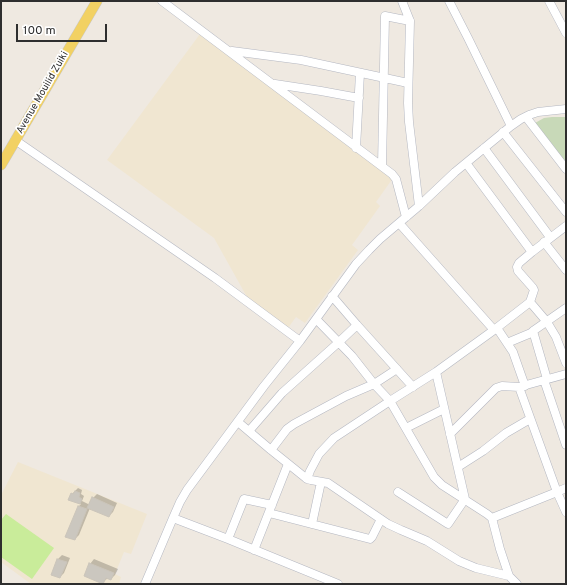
<!DOCTYPE html>
<style>
body{margin:0}
#map{position:relative;width:567px;height:585px;overflow:hidden;background:#efe9e1;font-family:Overpass,sans-serif}
canvas{display:block}
.frame{position:absolute;inset:0;border:2px solid #2e2e2e;pointer-events:none}
.scale{position:absolute;left:16px;top:24px;width:91px;height:18px;box-sizing:border-box;border:2px solid #2e2e2e;border-top:0;padding-left:5px;font-size:12px;line-height:14px;white-space:nowrap;color:#2e2e2e;-webkit-text-stroke:3px #fff;paint-order:stroke}
</style>
<div id="map">
<canvas width="567" height="585"></canvas>
<div class="frame"></div>
<div class="scale">100 m</div>
</div>
<script>
const g = document.querySelector('canvas').getContext('2d');
g.lineJoin = 'round';
function paint(path, color) { g.fillStyle = color; g.fill(path, 'evenodd'); }
const poly = rows => new Path2D(rows.map(r => 'M' + r).join(''));
function strokePath(path, color, width, dash) { g.strokeStyle = color; g.lineWidth = width; g.lineCap = dash ? 'butt' : 'round'; g.setLineDash(dash || []); g.stroke(path); }
function write(font, color, halo, rows, align = 'center') {
  g.font = font + ' Overpass,sans-serif'; g.lineWidth = 3.5; g.setLineDash([]); g.textBaseline = 'middle'; g.strokeStyle = halo; g.fillStyle = color; for (const [text, x, y, turn = 0] of rows) {
    g.save(); g.translate(x, y); g.rotate((+turn || 0) * Math.PI / 180); g.textAlign = isNaN(turn) ? turn : align; if (halo) g.strokeText(text, 0, 0); g.fillText(text, 0, 0); g.restore();
  }
}
paint(poly([
 [200,34,393,178,376,202,380,206,352,245,358,250,305,323,296,317,288,328,247,297,214,238,107,160],
 [18,462,147,514,131,554,124,552,115,574,121,577,119,584,31,584,1,562,1,495]
]), '#f0e6d1');
paint(poly([
 [552,117,566,117,566,163,535,123,544,118]
]), '#c8d9b8');
paint(poly([
 [6,514,54,548,32,579,1,557,1,520]
]), '#c9ec9a');
paint(poly([
 [78,488,82,490,81,494,84,496,82,501,90,505,93,498,97,494,117,503,113,512,109,516,90,508,79,535,75,539,67,536,79,506,81,504,69,499,72,494],
 [62,555,70,558,64,573,60,577,52,574,58,559],
 [94,559,118,569,115,575,111,579,108,578,103,582,90,564]
]), '#0003');
const building = poly([
 [75,491,80,493,79,497,82,499,80,504,68,500,71,493,73,494,75,491],
 [92,497,114,507,109,517,87,508,92,497],
 [78,506,87,509,75,540,65,537,78,506],
 [57,559,67,562,60,578,51,575,57,559],
 [89,563,114,573,111,580,106,578,103,584,84,576,89,563]
]);
paint(building, '#cbc7bf');
strokePath(building, '#cbc5ba', 1);
const minor = poly([
 [162,1,392,174,396,179,406,217],
 [402,1,410,21,408,103,409,122,419,206],
 [449,1,468,38,511,126],
 [549,1,566,33],
 [232,51,301,60,408,83],
 [275,84,321,91,359,98],
 [526,117,566,169],
 [503,132,566,212],
 [15,140,215,278,300,341],
 [356,148,360,73],
 [484,148,550,237],
 [466,163,532,252],
 [382,166,385,16,410,21],
 [399,223,494,330],
 [544,242,566,270],
 [332,296,357,325,413,387],
 [530,302,534,290,533,288,518,271,517,267,519,263,532,252,566,226],
 [316,319,352,356,374,384,390,401,436,372,494,330,530,302,547,322,556,337,566,363],
 [497,328,513,352,525,386],
 [507,343,531,333,533,331],
 [547,379,533,331,566,308],
 [544,380,566,445],
 [519,387,557,492,566,512],
 [238,422,271,450,307,479,311,480,328,483,388,524,401,530,427,541,459,561,476,568,509,576],
 [406,428,444,409],
 [249,431,282,393,339,342,357,325],
 [450,434,496,388,502,386,519,387,566,374],
 [271,450,287,429,294,424,346,396,374,384,397,369],
 [458,467,483,451,506,433,530,419],
 [307,479,310,471,319,454,334,438,390,401,434,477,442,485,487,514,492,518,493,522,500,549,509,576,517,584],
 [398,492,448,524,465,499,436,372],
 [269,513,370,539,372,537,381,519],
 [173,518,228,539,338,584],
 [492,518,557,492,566,488],
 [312,524,321,482],
 [228,539,244,499,272,505],
 [254,550,288,464],
 [145,584,173,518,180,502,187,490,264,386,300,341,356,264,369,250,380,239,419,206,455,172,511,126,521,119,529,115,538,112,547,111,566,109]
]);
const major = poly([
 [1,165,97,1]
]);
strokePath(minor, '#b4b7c1', 9);
strokePath(major, '#c9c9c9', 11);
strokePath(minor, '#fff', 8);
strokePath(major, '#f2d163', 10);
write('10px', '#2e2e2e', '#fff', [
 ["Avenue Mouilid Zuiki",43,93,-60]
]);
</script>
